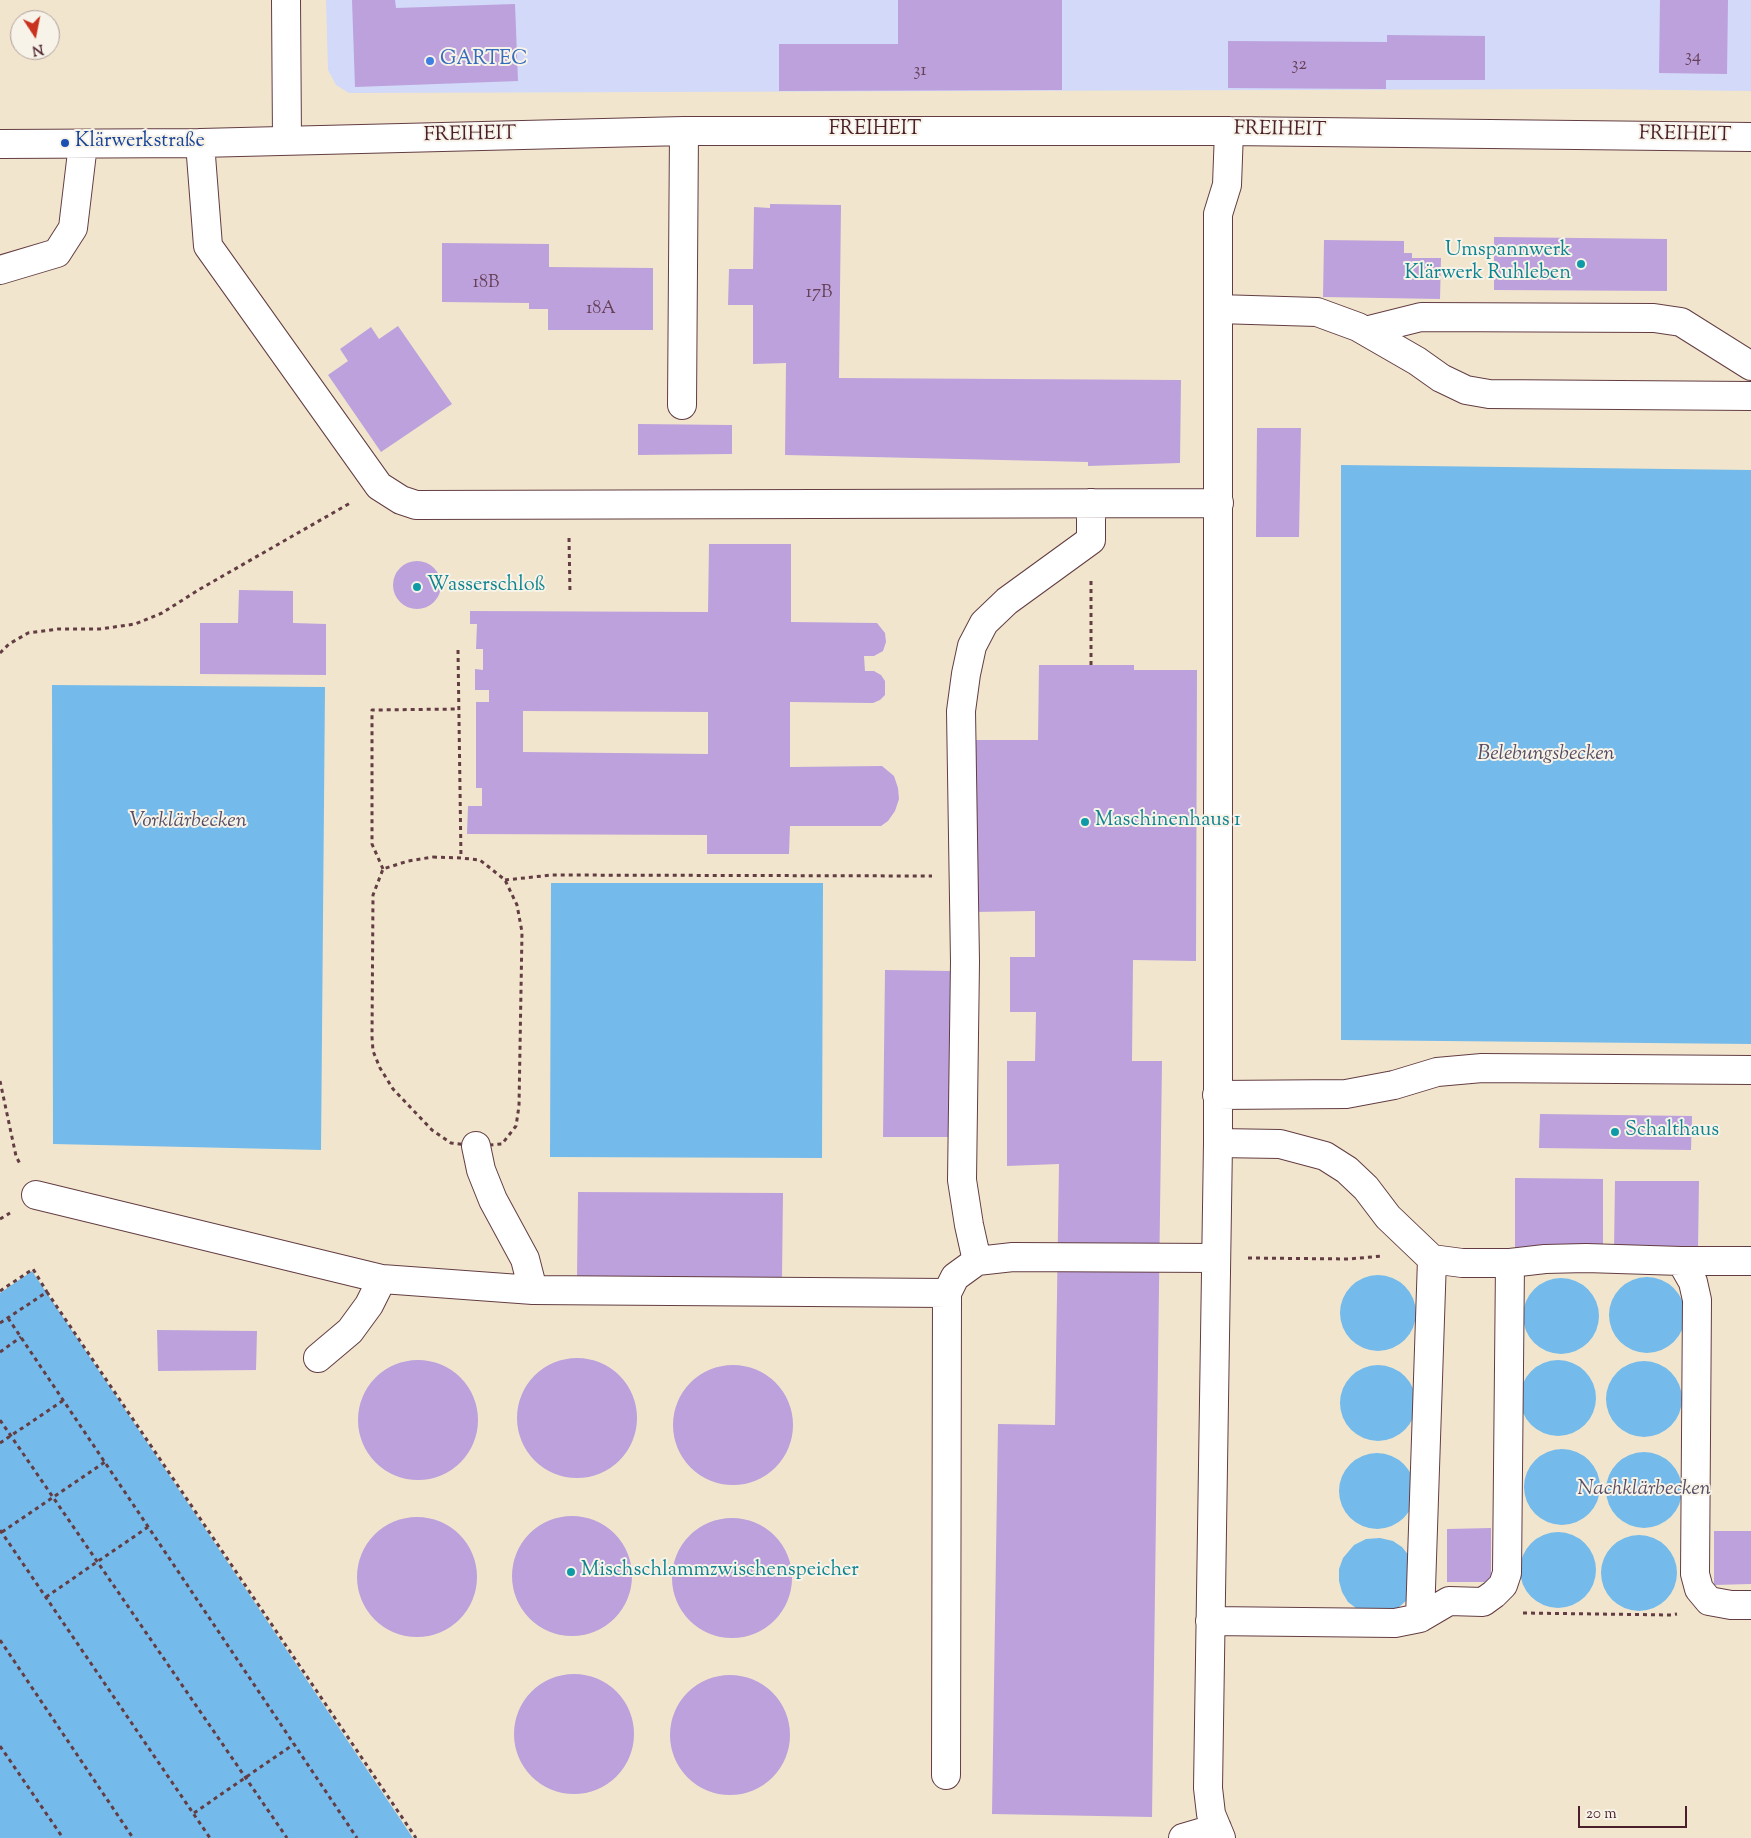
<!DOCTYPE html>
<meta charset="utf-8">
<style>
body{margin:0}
#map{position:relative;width:1751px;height:1838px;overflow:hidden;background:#f1e6cd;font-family:"Sorts Mill Goudy",serif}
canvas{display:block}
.north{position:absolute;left:10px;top:10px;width:50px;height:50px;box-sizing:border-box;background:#f7f3e8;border:1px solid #b29e9c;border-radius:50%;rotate:169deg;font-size:14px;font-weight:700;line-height:20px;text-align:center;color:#4a1f2b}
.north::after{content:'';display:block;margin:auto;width:18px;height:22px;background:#c8321e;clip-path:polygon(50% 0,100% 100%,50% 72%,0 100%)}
.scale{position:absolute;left:1578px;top:1806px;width:109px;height:22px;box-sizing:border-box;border:2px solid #4a1f2b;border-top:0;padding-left:6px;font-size:15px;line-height:18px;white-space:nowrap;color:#4a1f2b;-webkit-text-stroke:4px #f7f3e8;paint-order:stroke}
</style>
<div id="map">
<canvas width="1751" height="1838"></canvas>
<div class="north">N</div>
<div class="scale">20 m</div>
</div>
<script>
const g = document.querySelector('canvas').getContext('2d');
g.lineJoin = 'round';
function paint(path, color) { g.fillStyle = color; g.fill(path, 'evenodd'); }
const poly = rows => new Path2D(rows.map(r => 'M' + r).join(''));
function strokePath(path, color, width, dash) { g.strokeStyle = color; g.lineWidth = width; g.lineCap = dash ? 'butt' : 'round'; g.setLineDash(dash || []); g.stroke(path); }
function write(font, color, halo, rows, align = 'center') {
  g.font = font + ' "Sorts Mill Goudy",serif'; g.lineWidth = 4; g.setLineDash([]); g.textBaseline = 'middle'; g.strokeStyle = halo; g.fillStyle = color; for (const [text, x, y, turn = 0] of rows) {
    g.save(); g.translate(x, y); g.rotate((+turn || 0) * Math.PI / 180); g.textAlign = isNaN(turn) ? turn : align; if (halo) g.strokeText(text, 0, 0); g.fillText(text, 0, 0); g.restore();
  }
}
paint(poly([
 [326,0,1751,0,1751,91,1591,89,349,93,336,85,328,70]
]), '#d2d9f9');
paint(poly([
 [1341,465,1751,470,1751,1044,1341,1040],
 [52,685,325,687,321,1150,53,1144],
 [551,883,823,883,822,1158,550,1157],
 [32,1271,413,1838,0,1838,0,1293],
 '1340 1313a38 38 0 1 1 76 0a38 38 0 1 1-76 0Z',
 '1609 1315a38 38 0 1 1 76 0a38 38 0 1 1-76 0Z',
 '1523 1316a38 38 0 1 1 76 0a38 38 0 1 1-76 0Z',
 '1520 1398a38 38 0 1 1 76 0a38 38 0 1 1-76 0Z',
 '1606 1399a38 38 0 1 1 76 0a38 38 0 1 1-76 0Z',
 '1340 1403a38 38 0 1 1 76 0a38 38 0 1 1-76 0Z',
 '1524 1487a38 38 0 1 1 76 0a38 38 0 1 1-76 0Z',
 '1606 1490a38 38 0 1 1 76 0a38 38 0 1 1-76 0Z',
 '1339 1491a38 38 0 1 1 76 0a38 38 0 1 1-76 0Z',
 '1520 1570a38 38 0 1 1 76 0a38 38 0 1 1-76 0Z',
 '1601 1573a38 38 0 1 1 76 0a38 38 0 1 1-76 0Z',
 [1380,1538,1393,1541,1402,1547,1410,1557,1412,1591,1407,1600,1399,1607,1391,1612,1360,1611,1348,1602,1342,1592,1339,1581,1339,1569,1343,1558,1354,1545,1366,1539]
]), '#74baeb');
paint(poly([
 [352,0,395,0,396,8,515,4,518,81,355,87],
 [898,0,1062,0,1062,90,779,91,779,44,898,44],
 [1660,0,1728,0,1727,74,1659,73],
 [1387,35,1485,36,1485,80,1386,80,1386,89,1228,88,1228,41,1387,42],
 [770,204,841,205,839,378,1181,380,1180,463,1088,466,1088,462,785,455,786,363,753,364,753,305,728,305,729,269,753,269,754,207,770,208],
 [1494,237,1667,239,1667,291,1494,290],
 [1324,240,1404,241,1404,253,1412,253,1412,258,1441,258,1440,299,1323,297],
 [442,243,549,244,549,267,653,268,653,330,548,330,548,309,529,309,529,303,442,302],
 [398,326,452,404,381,452,328,375,348,361,340,349,371,327,379,339],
 [638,424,732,425,732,454,638,455],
 [1257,428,1301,428,1299,537,1256,537],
 [709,544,791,544,791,622,877,623,885,633,886,642,883,651,874,656,864,656,865,671,874,671,881,675,885,681,885,695,880,700,873,703,790,702,790,767,882,766,894,776,898,788,899,799,895,811,888,821,881,826,790,826,789,854,707,854,707,835,467,834,468,806,482,806,482,788,476,788,476,702,489,702,489,690,475,690,475,669,483,670,483,649,476,649,477,624,470,624,470,611,708,612],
 [523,711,708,712,708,754,523,752],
 '393 585a24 24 0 1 1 48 0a24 24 0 1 1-48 0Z',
 [239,590,293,591,293,623,326,624,326,675,200,674,200,623,238,623],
 [1039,665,1134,665,1134,670,1197,670,1196,961,1133,960,1132,1061,1162,1061,1152,1817,992,1814,998,1424,1055,1425,1059,1164,1007,1166,1007,1061,1035,1061,1036,1012,1010,1012,1010,957,1035,957,1035,911,974,912,975,740,1038,740],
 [885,970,951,971,949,1137,883,1137],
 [1540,1114,1692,1116,1691,1150,1539,1148],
 [1515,1178,1603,1179,1603,1248,1515,1248],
 [1615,1181,1699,1181,1698,1250,1614,1250],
 [578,1192,783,1193,782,1279,577,1277],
 [157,1330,257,1331,256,1370,158,1371],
 '517 1418a60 60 0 1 1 120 0a60 60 0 1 1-120 0Z',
 '358 1420a60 60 0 1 1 120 0a60 60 0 1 1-120 0Z',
 '673 1425a60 60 0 1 1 120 0a60 60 0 1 1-120 0Z',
 '512 1576a60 60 0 1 1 120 0a60 60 0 1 1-120 0Z',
 '357 1577a60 60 0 1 1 120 0a60 60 0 1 1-120 0Z',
 '672 1578a60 60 0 1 1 120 0a60 60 0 1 1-120 0Z',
 [1491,1528,1491,1582,1447,1582,1447,1529],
 [1714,1531,1751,1531,1751,1584,1714,1585],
 '514 1734a60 60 0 1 1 120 0a60 60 0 1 1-120 0Z',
 '670 1735a60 60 0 1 1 120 0a60 60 0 1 1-120 0Z'
]), '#bca1dc');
const minor = poly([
 [286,0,287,139],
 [200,143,208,246,379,486,401,500,416,505,1219,503],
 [0,144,200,143,684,131,1229,131,1751,137],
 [0,270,57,253,73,228,83,144],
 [1218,309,1317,312,1358,327,1417,361,1441,378,1466,390,1489,394,1751,396],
 [1365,331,1421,317,1654,318,1681,322,1751,366],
 [682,405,684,131],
 [1217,1095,1346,1094,1394,1085,1437,1072,1482,1068,1751,1070],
 [1218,1143,1280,1144,1325,1156,1347,1170,1366,1188,1388,1217,1432,1259,1420,1618,1449,1601,1483,1602,1494,1594,1503,1585,1507,1573,1510,1263,1462,1263,1432,1259],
 [476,1146,481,1170,493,1200,525,1259,533,1290],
 [36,1195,382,1279],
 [977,1261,969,1225,962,1180,965,962,961,711,966,674,972,646,984,623,1007,601,1091,540,1091,503],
 [1681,1261,1693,1282,1697,1300,1695,1574,1699,1589,1709,1601,1731,1605,1751,1605],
 [1510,1263,1545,1259,1586,1258,1681,1261,1751,1261],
 [318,1358,350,1331,369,1305,382,1279,533,1290,947,1293],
 [1210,1621,1395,1623,1420,1618],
 [946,1775,947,1293,955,1277,977,1261,1013,1257,1215,1258],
 [1183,1838,1217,1828],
 [1221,1838,1211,1814,1208,1788,1218,1143,1218,214,1227,185,1229,131]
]);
strokePath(minor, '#633d43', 30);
strokePath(poly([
 [569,538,570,593],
 [458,650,461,858],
 [0,653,9,644,28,633,58,629,100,629,135,624,162,613,200,589,352,502],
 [1091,665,1091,581],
 [433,857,461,858,480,860,505,880,517,905,522,932,519,1106,516,1126,502,1144,476,1146,451,1143,432,1130,393,1089,380,1068,373,1051,372,1037,373,895,383,869,408,861,433,857],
 [383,869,372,844,372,710,459,709],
 [505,880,552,875,932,876],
 [0,1081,16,1156,21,1166],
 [0,1219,10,1213],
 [1248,1258,1349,1259,1382,1256],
 [0,1291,33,1269,47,1292],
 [8,1318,357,1838],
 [0,1323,47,1292,416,1838],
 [0,1352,21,1337],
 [0,1420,287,1838],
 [0,1443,64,1400],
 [0,1530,210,1838],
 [2,1532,105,1462],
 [46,1597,148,1527],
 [1523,1613,1671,1615,1677,1614],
 [0,1640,133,1838],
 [0,1746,63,1838],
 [194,1813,294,1744]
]), '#633d43', 3, [4, 4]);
strokePath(minor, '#fff', 28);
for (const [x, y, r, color] of [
 [430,61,5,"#3f7fe0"],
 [65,143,5,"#1a4fb4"],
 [1581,264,5,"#0f9aa8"],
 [417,587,5,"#0f9aa8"],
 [1085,822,5,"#0f9aa8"],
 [1615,1132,5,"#0f9aa8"],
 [571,1572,5,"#0f9aa8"]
]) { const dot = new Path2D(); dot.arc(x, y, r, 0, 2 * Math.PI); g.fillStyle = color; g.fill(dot); strokePath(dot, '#f7f3e8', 2); }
write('18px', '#664057', null, [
 ["34",1693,58],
 ["32",1299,66],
 ["31",920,72],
 ["18B",486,284],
 ["17B",819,294],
 ["18A",601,310]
]);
write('20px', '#366cbe', '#f7f3e8', [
 ["GARTEC",440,61]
], 'left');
write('20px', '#4a1f2b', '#f7f3e8', [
 ["FREIHEIT",875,131],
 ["FREIHEIT",1280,131,1],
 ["FREIHEIT",470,136,-1],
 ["FREIHEIT",1685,136,1]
]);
write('20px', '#164399', '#f7f3e8', [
 ["Klärwerkstraße",75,143]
], 'left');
write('20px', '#0d838f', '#f7f3e8', [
 ["Umspannwerk",1571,252,"right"],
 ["Klärwerk Ruhleben",1571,275,"right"],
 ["Wasserschloß",427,587],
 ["Maschinenhaus 1",1095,822],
 ["Schalthaus",1625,1132],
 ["Mischschlammzwischenspeicher",581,1572]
], 'left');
write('italic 21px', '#574e65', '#f7f3e8', [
 ["Belebungsbecken",1546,755],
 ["Vorklärbecken",188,822],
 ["Nachklärbecken",1644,1490]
]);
</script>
